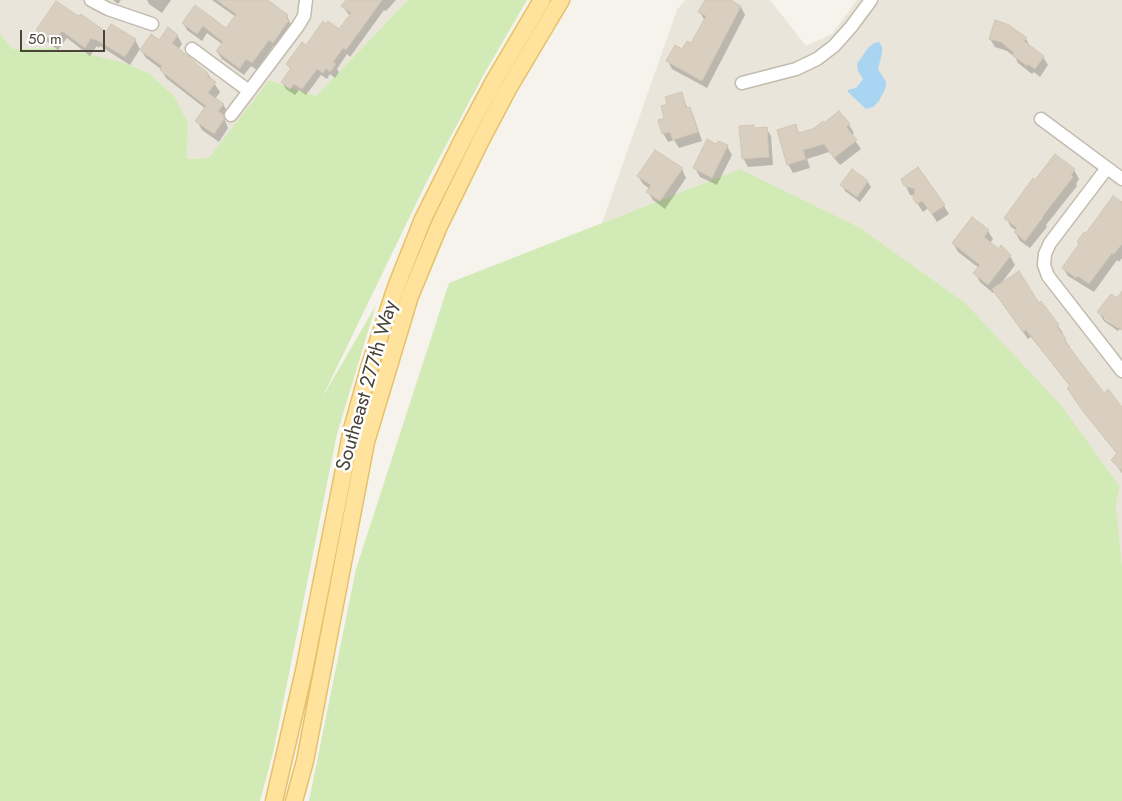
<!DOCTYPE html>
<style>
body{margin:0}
#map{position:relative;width:1122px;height:801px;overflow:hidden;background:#f6f3ec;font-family:Jost,sans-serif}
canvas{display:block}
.scale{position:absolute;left:20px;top:30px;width:85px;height:22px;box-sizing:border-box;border:2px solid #4b4439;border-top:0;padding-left:6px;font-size:15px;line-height:18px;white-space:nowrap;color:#4b4439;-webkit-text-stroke:4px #fff;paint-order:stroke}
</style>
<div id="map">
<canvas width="1122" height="801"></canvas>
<div class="scale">50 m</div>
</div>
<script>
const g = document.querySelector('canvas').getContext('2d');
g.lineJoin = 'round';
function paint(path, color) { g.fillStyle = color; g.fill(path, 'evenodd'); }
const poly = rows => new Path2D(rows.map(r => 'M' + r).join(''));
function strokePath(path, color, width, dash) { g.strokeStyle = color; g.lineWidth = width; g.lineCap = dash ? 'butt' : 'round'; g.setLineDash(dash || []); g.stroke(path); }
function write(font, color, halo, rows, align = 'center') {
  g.font = font + ' Jost,sans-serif'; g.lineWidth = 5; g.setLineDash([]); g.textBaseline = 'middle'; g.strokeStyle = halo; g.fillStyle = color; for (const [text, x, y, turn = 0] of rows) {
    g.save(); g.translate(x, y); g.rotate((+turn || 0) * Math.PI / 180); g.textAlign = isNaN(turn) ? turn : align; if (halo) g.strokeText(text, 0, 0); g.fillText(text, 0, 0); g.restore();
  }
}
paint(poly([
 [0,0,408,0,316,96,269,80,210,158,187,159,188,123,175,97,149,73,122,62,52,48,13,49,0,34],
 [685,0,770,0,806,46,832,34,857,0,1122,0,1122,567,1116,504,1120,487,964,302,859,227,740,169,602,223,677,10]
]), '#eae5da');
paint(poly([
 [408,0,527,0,484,74,428,179,322,398,376,305,337,434,273,753,260,801,0,801,0,34,13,49,52,48,88,54,122,62,149,73,175,97,188,123,187,159,209,158,269,80,316,96],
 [740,169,859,227,964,302,1060,404,1120,487,1116,504,1122,567,1122,801,309,801,356,569,449,283]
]), '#d2eab5');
paint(poly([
 [879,42,882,47,882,53,878,69,886,82,886,87,879,101,873,107,866,109,848,92,848,90,856,88,863,79,858,71,857,64,868,48,874,43]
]), '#a9d4f2');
paint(poly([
 [113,0,121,0,118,4],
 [147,0,171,0,162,13,149,4],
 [212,0,265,0,287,16,293,29,278,49,273,46,257,70,251,66,244,75,222,59,217,52,222,44,207,33,202,41,187,30,183,23,226,29,236,17],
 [347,0,396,0,386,11,384,10,350,57,347,54,337,69,339,72,335,78,330,74,327,79,321,75,306,95,299,90,295,95,286,89,282,82,291,70,287,64,306,47,340,31,350,16,343,7],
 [706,0,728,0,741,7,745,15,707,88,672,69,668,61,692,45,705,21,700,12],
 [78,18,106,34,135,40,140,49,130,65,100,46,99,48,97,46,90,56,67,38,58,50,42,38,37,30],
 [177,35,182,44,178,50,208,74,220,92,215,99,223,104,228,113,224,118,228,128,219,142,202,130,197,121,206,109,166,78,161,69,146,58,141,50],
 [990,39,1026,39,1031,48,1043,57,1048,65,1040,77,1034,72,1032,74,1018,63,1015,57,1007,51,995,47],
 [681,94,688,109,690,108,694,117,702,141,679,148,674,140,668,142,663,133,668,105],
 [839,113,849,125,854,133,851,135,861,149,840,165,829,152,807,159,810,168,793,173,788,164,795,126,800,134,813,130,824,124],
 [766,128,771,136,773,165,748,167,743,158,754,129],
 [717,145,727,146,732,155,717,185,700,177,695,168],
 [1055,156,1074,170,1079,179,1076,184,1077,186,1046,225,1047,227,1030,248,1020,241,1015,232,1017,231,1011,227,1006,218],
 [682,169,686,178,665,209,653,200,648,192,650,189,643,184,638,176],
 [903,180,944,206,949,214,937,222,928,208,923,212,914,199,915,196,910,195],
 [867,181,871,187,860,202,845,191,842,185],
 [1122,204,1122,258,1119,262,1117,260,1094,292,1068,276,1063,268,1086,235],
 [988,231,993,239,990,243,1010,256,1015,265,1000,285,1039,304,1041,303,1058,326,1063,333,1061,334,1070,347,1068,348,1103,394,1122,410,1122,473,1112,460,1117,454,1088,417,1073,396,1071,387,1031,337,1028,339,994,292,993,293,980,282,975,273,979,268,958,252,953,243],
 [1122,294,1122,326,1118,331,1104,321,1099,313,1117,300],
 [1104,316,1119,326,1118,328,1104,319]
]), '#0003');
const building = poly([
 [217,0,268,0,288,15,286,18,289,20,273,43,269,40,252,63,246,59,240,68,239,68,216,51,223,42,203,26,197,34,182,23,195,5,226,28,236,14,217,0],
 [346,0,382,0,346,50,343,48,333,62,336,64,330,72,326,68,323,73,317,69,302,89,294,84,290,89,281,82,291,68,286,64,302,42,306,45,323,21,326,24,328,21,339,29,351,13,341,6,346,0],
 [705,0,731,0,741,6,702,81,666,61,675,45,682,49,687,41,691,43,706,16,698,12,705,0],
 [56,1,78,16,81,14,106,32,111,24,136,39,125,57,95,39,94,40,91,38,85,48,62,31,53,42,36,30,56,1],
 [995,20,1009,25,1027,38,1024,41,1044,56,1035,69,1028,64,1027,66,1012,55,1014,53,1001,42,989,39,995,20],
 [168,27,178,35,172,43,196,63,196,64,208,73,207,76,216,82,208,93,224,104,218,111,223,115,224,119,214,134,195,121,206,106,160,70,162,66,140,50,151,34,159,40,168,27],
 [682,92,686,108,690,107,698,132,673,140,670,132,662,134,658,120,664,118,661,106,667,104,665,97,682,92],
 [839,111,850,124,846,127,857,140,834,158,824,144,803,150,806,159,787,165,777,130,796,124,798,133,813,129,823,121,824,123,839,111],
 [754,125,754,128,767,127,769,157,742,159,739,126,754,125],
 [707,139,716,144,718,141,728,145,712,178,693,168,707,139],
 [655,150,683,168,660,201,646,192,651,185,637,176,655,150],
 [1055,154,1075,169,1071,175,1073,177,1042,217,1043,217,1025,241,1014,232,1017,228,1004,218,1033,178,1035,180,1055,154],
 [918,167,945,205,932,214,922,201,917,204,913,199,915,189,904,186,901,179,918,167],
 [852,169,868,181,857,197,840,185,852,169],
 [1113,196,1122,202,1122,244,1114,254,1112,253,1089,284,1078,276,1076,278,1062,268,1079,244,1077,242,1084,232,1086,233,1113,196],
 [972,217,989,230,984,237,999,249,1001,245,1011,255,988,285,973,273,980,265,952,243,972,217],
 [1019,271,1039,303,1041,301,1059,325,1057,327,1066,339,1064,340,1104,393,1108,389,1122,407,1122,471,1111,460,1117,453,1082,410,1067,388,1070,386,1026,330,1023,332,992,289,1019,271],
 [1122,291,1122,330,1097,312,1111,294,1117,298,1122,291]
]);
paint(building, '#d8cfc1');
strokePath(building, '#d3c7b4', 1);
const minor = poly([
 [91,0,108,9,152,24],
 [192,49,249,91],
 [742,83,796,69,817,59,834,46,851,27,871,0],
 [231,115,298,26,304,16,306,0],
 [1041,119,1122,179],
 [1107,168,1050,243,1045,254,1044,265,1048,276,1122,371]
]);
const major = poly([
 [274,801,304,671,352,429,369,368,396,287,423,219,463,139,494,81,542,0],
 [294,801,305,761,366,442,410,296,439,226,479,144,508,89,561,0]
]);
strokePath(minor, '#c2bbae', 15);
strokePath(major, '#e6c16a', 19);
strokePath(minor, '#fff', 12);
strokePath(major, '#ffe39c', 16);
write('20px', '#4b4439', '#fff', [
 ["Southeast 277th Way",368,386,-74]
]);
</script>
